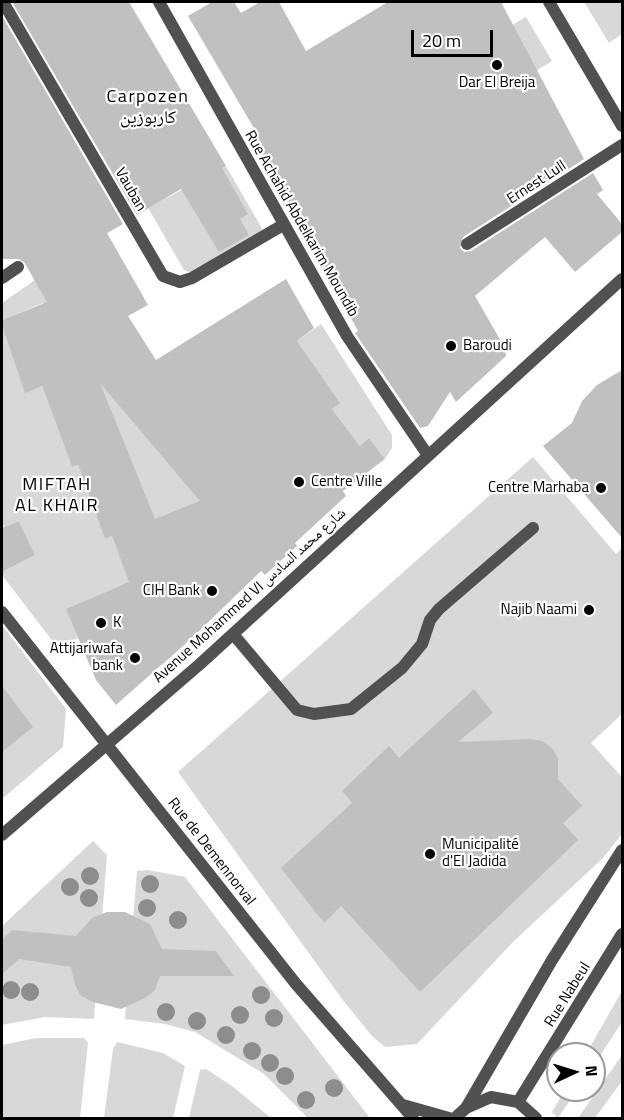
<!DOCTYPE html>
<meta charset="utf-8">
<style>
body{margin:0}
#map{position:relative;width:624px;height:1120px;overflow:hidden;background:#fff;font-family:"Titillium Web",sans-serif}
canvas{display:block}
.frame{position:absolute;inset:0;border:3px solid #000;pointer-events:none}
.north{position:absolute;left:546px;top:1042px;width:60px;height:60px;box-sizing:border-box;background:#fff;border:2px solid #999;border-radius:50%;rotate:86deg;font-size:16px;font-weight:700;line-height:24px;text-align:center;color:#000}
.north::after{content:'';display:block;margin:auto;width:21px;height:27px;background:#000;clip-path:polygon(50% 0,100% 100%,50% 72%,0 100%)}
.scale{position:absolute;left:411px;top:30px;width:82px;height:27px;box-sizing:border-box;border:3px solid #000;border-top:0;padding-left:8px;font-size:18px;line-height:21px;white-space:nowrap;color:#000;-webkit-text-stroke:4px #fff;paint-order:stroke}
</style>
<div id="map">
<canvas width="624" height="1120"></canvas>
<div class="frame"></div>
<div class="north">N</div>
<div class="scale">20 m</div>
</div>
<script>
const g = document.querySelector('canvas').getContext('2d');
g.lineJoin = 'round';
function paint(path, color) { g.fillStyle = color; g.fill(path, 'evenodd'); }
const poly = rows => new Path2D(rows.map(r => 'M' + r).join(''));
function strokePath(path, color, width, dash) { g.strokeStyle = color; g.lineWidth = width; g.lineCap = dash ? 'butt' : 'round'; g.setLineDash(dash || []); g.stroke(path); }
function write(font, color, halo, rows, align = 'center') {
  g.font = font + ' "Titillium Web","Noto Naskh Arabic",sans-serif'; g.lineWidth = 4.5; g.setLineDash([]); g.textBaseline = 'middle'; g.strokeStyle = halo; g.fillStyle = color; for (const [text, x, y, turn = 0] of rows) {
    g.save(); g.translate(x, y); g.rotate((+turn || 0) * Math.PI / 180); g.textAlign = isNaN(turn) ? turn : align; if (halo) g.strokeText(text, 0, 0); g.fillText(text, 0, 0); g.restore();
  }
}
paint(poly([
 [584,2,622,2,622,34,609,43],
 [526,17,552,61,536,71,422,77],
 [226,166,264,232,196,271,189,272,184,270,148,208],
 [45,273,261,571,250,582,229,561,155,519,71,375,43,303,2,320,2,303],
 [321,324,392,435,392,448,385,459,369,438,360,446,332,409,319,374,297,341],
 [2,326,25,392,42,386,72,467,78,465,105,539,112,536,127,575,181,609,190,640,162,665,115,588,67,609,78,638,57,647,2,575,2,572,35,555,19,521,4,527,2,520],
 [533,457,616,554,622,548,622,714,591,743,622,777,622,834,603,858,514,941,417,1044,385,1047,372,1036,342,999,178,772],
 [2,625,66,709,63,747,2,799],
 [93,841,107,855,94,1019,45,1017,2,1025,2,926],
 [148,870,185,877,370,1118,308,1118,264,1074,195,1032,165,1024,125,1019,137,871],
 [622,991,622,1022,594,1065,594,1054,586,1054],
 [36,1038,84,1038,88,1043,80,1118,2,1118,2,1045],
 [117,1042,163,1053,185,1066,173,1118,104,1118,113,1049],
 [622,1055,622,1081,595,1118,578,1118],
 [206,1069,232,1086,271,1118,189,1118,200,1070],
 [565,1090,577,1090,558,1118,552,1112]
]), '#d8d8d8');
paint(poly([
 [12,2,129,2,226,166,222,168,248,214,240,219,249,235,219,252,181,189,137,215],
 [212,2,234,2,241,13,260,2,279,2,306,51,388,2,501,2,584,159,463,237,460,248,464,252,471,251,593,173,603,190,597,194,622,224,622,232,575,272,545,237,475,296,505,348,506,356,456,402,450,392,428,426,420,428,355,333,358,331,287,199,292,196,276,171,269,166,256,141,255,130,188,16],
 [2,16,123,224,107,233,148,305,128,316,156,360,286,279,314,328,297,341,340,403,332,409,360,446,369,438,385,459,343,491,346,496,295,543,297,546,265,575,261,571,196,634,116,705,96,680,66,609,129,582,112,536,105,539,78,465,72,467,42,386,25,393,2,326,2,320,47,302,24,262,18,259,2,259],
 [100,383,200,501,155,519],
 [622,370,622,538,543,446,572,423,582,401,597,385],
 [19,521,35,555,2,572,2,528],
 [2,686,33,727,2,752],
 [474,689,493,713,458,742,531,739,542,741,552,748,558,758,558,779,582,806,563,823,578,840,420,992,341,906,324,923,281,868,352,803,342,791,389,746,399,758],
 [107,912,125,912,150,924,162,949,216,951,234,976,160,976,155,990,145,998,121,1009,93,1002,81,996,75,985,71,967,19,959,2,974,2,940,12,930,76,936,92,918]
]), '#c0c0c0');
strokePath(poly([
 [467,244,622,145],
 [233,634,297,710,314,714,351,709,402,668,422,644,430,620,439,609,533,528],
 [466,1108,552,960,622,850]
]), '#515151', 12);
strokePath(poly([
 [3,2,163,276,180,282,192,278,283,225],
 [159,2,347,336,427,454],
 [549,2,622,126],
 [2,278,18,267],
 [2,612,296,984,413,1118],
 [2,835,200,664,622,279],
 [518,1102,622,934],
 [403,1105,449,1118],
 [455,1118,466,1108,491,1097,518,1102,536,1118]
]), '#515151', 12);
g.fillStyle = '#8d8d8d';
for (const [x, y] of [
 [90,876],
 [150,884],
 [70,887],
 [89,898],
 [147,908],
 [178,920],
 [11,990],
 [30,992],
 [261,995],
 [166,1012],
 [240,1015],
 [274,1018],
 [197,1021],
 [226,1035],
 [252,1051],
 [270,1063],
 [285,1076],
 [334,1088],
 [306,1100]
]) { g.beginPath(); g.arc(x, y, 9, 0, 2 * Math.PI); g.fill(); }
for (const [x, y, r, color] of [
 [497,65,6,"#000"],
 [451,346,6,"#000"],
 [299,482,6,"#000"],
 [601,488,6,"#000"],
 [212,591,6,"#000"],
 [589,610,6,"#000"],
 [101,623,6,"#000"],
 [135,658,6,"#000"],
 [430,854,6,"#000"]
]) { const dot = new Path2D(); dot.arc(x, y, r, 0, 2 * Math.PI); g.fillStyle = color; g.fill(dot); strokePath(dot, '#fff', 2); }
write('15px', '#000', '#fff', [
 ["Dar El Breija",497,83,"center"],
 ["Baroudi",463,346],
 ["Centre Ville",311,482],
 ["Centre Marhaba",589,488,"right"],
 ["CIH Bank",200,591,"right"],
 ["Najib Naami",577,610,"right"],
 ["K",113,623],
 ["Attijariwafa",123,649,"right"],
 ["bank",123,666,"right"],
 ["Municipalité",442,845],
 ["d'El Jadida",442,862]
], 'left');
write('15px', '#000', '#fff', [
 ["Ernest Lull",537,183,-33],
 ["Vauban",130,190,60],
 ["Rue Achahid Abdelkarim Moundib",301,224,60],
 ["Avenue Mohammed VI شارع محمد السادس",250,596,-42],
 ["Rue de Demennorval",211,852,52],
 ["Rue Nabeul",568,995,-58]
]);
g.letterSpacing = '1.5px';
write('18px', '#000', '#fff', [
 ["Carpozen",148,98],
 ["كاربوزين",148,119],
 ["MIFTAH",57,486],
 ["AL KHAIR",57,507]
]);
g.letterSpacing = '0px';
</script>
